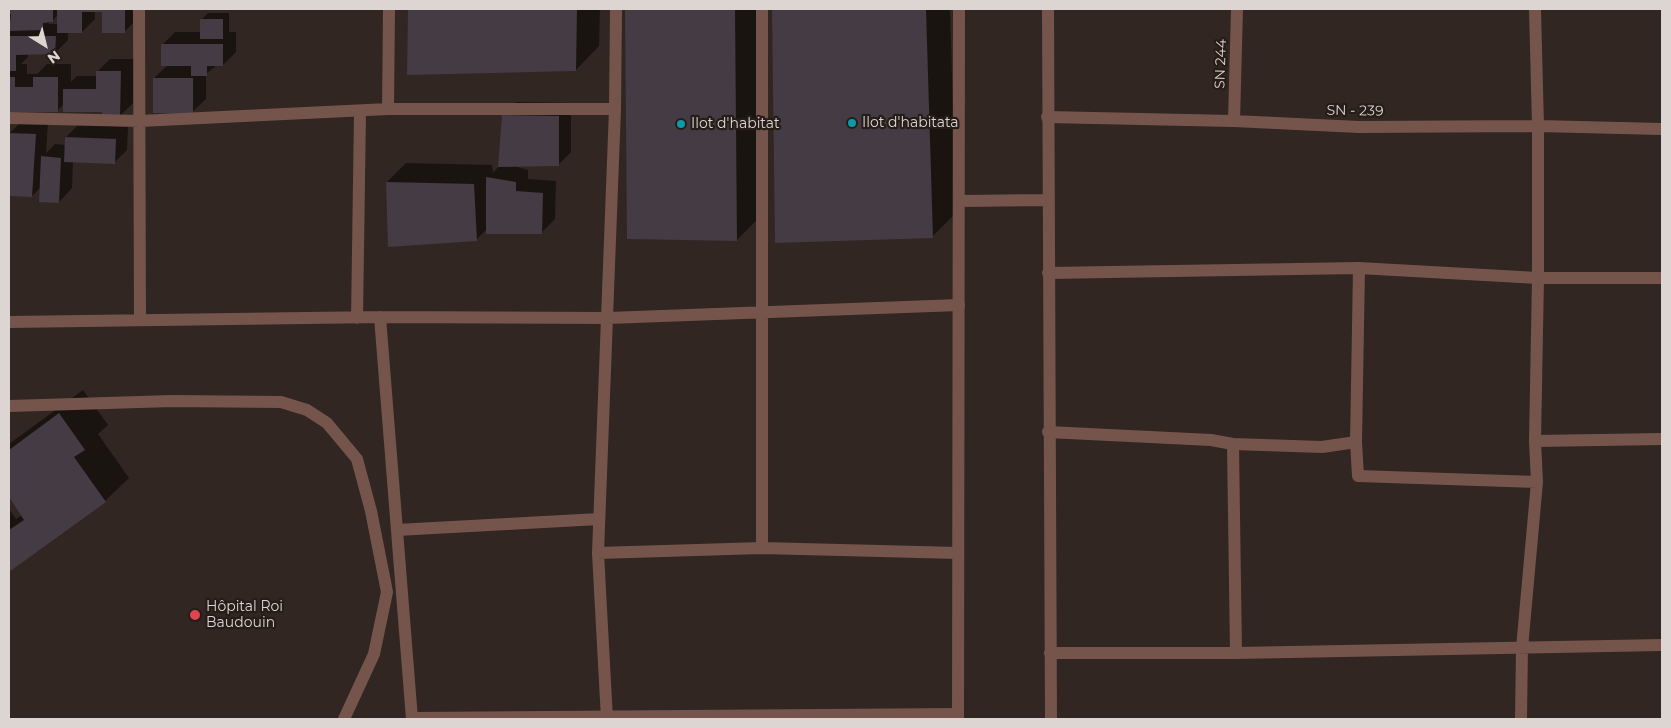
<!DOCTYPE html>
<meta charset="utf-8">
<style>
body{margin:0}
#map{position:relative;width:1671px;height:728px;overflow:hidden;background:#312621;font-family:Montserrat,sans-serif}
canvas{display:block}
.frame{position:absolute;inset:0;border:10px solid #dcd5d1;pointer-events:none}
.north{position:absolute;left:20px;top:20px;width:50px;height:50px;-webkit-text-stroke:4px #271d18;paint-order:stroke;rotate:144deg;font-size:14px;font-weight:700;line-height:20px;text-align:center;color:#dcd5d1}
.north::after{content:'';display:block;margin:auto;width:18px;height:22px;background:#dcd5d1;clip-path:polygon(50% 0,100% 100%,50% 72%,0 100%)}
</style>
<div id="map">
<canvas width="1671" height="728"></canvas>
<div class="frame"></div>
<div class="north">N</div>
</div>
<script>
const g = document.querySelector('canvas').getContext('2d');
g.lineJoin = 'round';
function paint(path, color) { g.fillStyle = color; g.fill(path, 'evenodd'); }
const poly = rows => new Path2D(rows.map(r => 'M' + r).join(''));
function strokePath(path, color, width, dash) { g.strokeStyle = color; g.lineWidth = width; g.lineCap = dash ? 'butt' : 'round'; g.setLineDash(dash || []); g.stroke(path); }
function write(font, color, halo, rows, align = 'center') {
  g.font = font + ' Montserrat,sans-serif'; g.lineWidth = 4.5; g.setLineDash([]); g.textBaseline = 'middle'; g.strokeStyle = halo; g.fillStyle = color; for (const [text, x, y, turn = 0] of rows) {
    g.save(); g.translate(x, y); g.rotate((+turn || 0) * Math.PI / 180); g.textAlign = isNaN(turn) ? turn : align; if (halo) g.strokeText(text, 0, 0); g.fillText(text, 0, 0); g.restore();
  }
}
paint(poly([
 [9,9,137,9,137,19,124,32,103,11,95,11,95,19,82,32,68,32,68,40,55,53,28,53,28,57,21,64,27,64,27,74,37,74,47,64,71,64,71,82,77,76,97,76,97,72,110,59,134,59,133,103,120,116,64,104,58,110,9,110],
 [58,15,58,24,48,24,52,21],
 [409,9,600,9,599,46,576,70,408,74],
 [626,9,758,9,761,216,737,240,628,238],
 [773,9,950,9,956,213,932,237,777,242],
 [208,13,229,13,229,32,236,32,236,52,223,65,217,65,206,74,206,99,192,112,154,78,168,65,162,45,175,32,201,32,201,20],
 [516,102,571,103,571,152,558,165,514,166,528,170,528,179,556,181,555,219,542,232,487,229,476,240,387,182,406,163,492,165,493,173,499,166,503,115],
 [23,120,48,122,46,153,55,144,66,145,66,137,79,124,128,127,127,150,114,163,73,161,72,188,59,202,41,187,32,196,9,195,10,133],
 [83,390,108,425,98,434,129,478,105,501,9,570,9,509,16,519,22,515,9,495,9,444]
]), '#0007');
paint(poly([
 [9,9,53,9,53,22,43,23,43,30,9,31,11,14,9,14],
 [57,9,125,9,125,33,102,33,102,12,82,12,82,33,57,33],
 [408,9,577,9,576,71,407,75],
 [625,9,735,9,737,241,627,239],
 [772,9,926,9,933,238,775,243],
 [200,19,223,19,223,39,200,39],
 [9,36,56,36,55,54,16,55,16,71,9,71],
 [161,44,223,44,223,66,207,66,207,76,191,76,191,66,161,66],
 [96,71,121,71,120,117,102,117,102,112,63,112,63,89,96,89],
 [9,77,15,77,15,87,33,87,33,77,58,77,58,112,9,112],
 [153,78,193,78,193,114,153,113],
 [502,115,559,116,559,166,498,167],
 [9,133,36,134,32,197,9,196],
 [65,137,116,139,115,164,64,162],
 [41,156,61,158,59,203,39,202],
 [486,177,516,182,516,191,543,193,542,234,486,234],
 [386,182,474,184,477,241,388,247],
 [59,413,85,450,74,457,106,502,9,572,9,530,24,520,9,497,9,450]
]), '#443b44');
strokePath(poly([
 [1538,278,1538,126],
 [9,406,172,401,281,402,307,410,327,423,357,459,371,511,387,592,374,654,344,719]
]), '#75544c', 12);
strokePath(poly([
 [139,9,140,320],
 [1535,9,1538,126],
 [388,109,389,9],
 [1047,117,1234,121,1359,127,1538,126,1662,129],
 [9,118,140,121,388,109,615,109],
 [1234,121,1237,9],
 [1359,268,1356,442,1358,476,1537,482],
 [1048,273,1359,268,1538,278,1662,278],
 [380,317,412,719],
 [357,318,360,112],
 [9,322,380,317,608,318,959,305],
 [1048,432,1211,440,1233,444,1322,447,1356,442],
 [1535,441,1662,439],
 [1233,444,1236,653],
 [397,530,599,519],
 [762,548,762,9],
 [598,553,762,548,958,553],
 [1050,653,1236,653,1662,645],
 [412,718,958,714],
 [607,719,598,553,615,109,616,9],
 [1521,719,1522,648,1537,482,1535,441,1538,278]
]), '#75544c', 12);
strokePath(poly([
 [1048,9,1051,719],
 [960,201,1047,200],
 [958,719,959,9]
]), '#75544c', 12);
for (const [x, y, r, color] of [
 [852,123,5,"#0f9aa8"],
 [681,124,5,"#0f9aa8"],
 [195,615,6,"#e0444e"]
]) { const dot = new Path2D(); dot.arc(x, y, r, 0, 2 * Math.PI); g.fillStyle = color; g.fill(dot); strokePath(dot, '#271d18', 2); }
write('14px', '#dcd5d1', '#271d18', [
 ["SN 244",1221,64,-88],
 ["SN - 239",1355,111,1]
]);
write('14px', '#dcd5d1', '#271d18', [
 ["Ilot d'habitata",862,123],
 ["Ilot d'habitat",691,124],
 ["Hôpital Roi",206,607],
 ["Baudouin",206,623]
], 'left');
</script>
